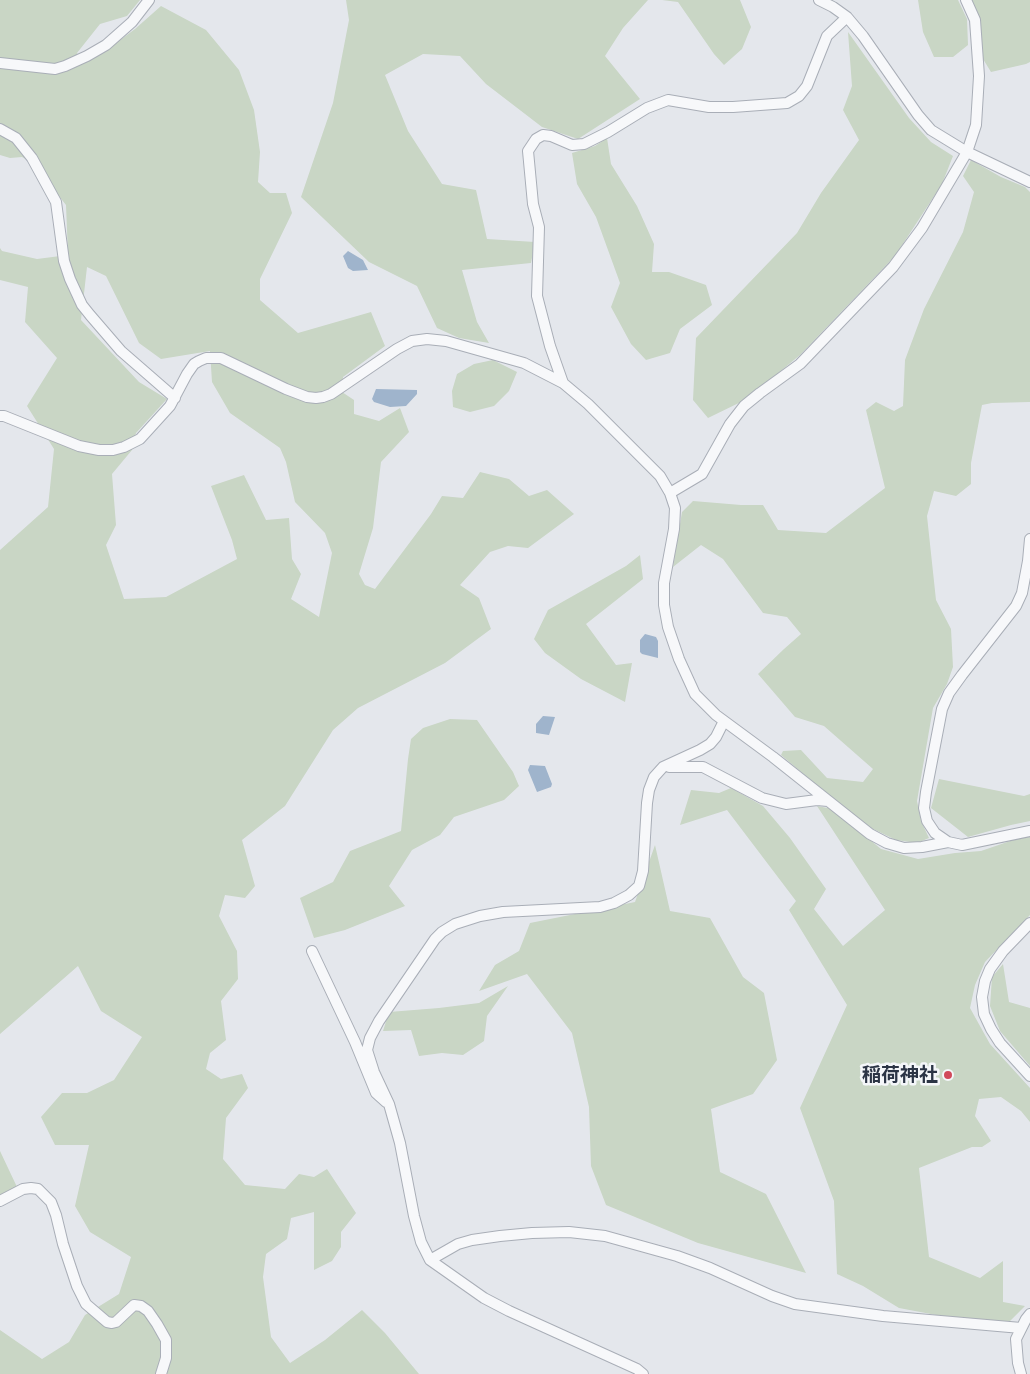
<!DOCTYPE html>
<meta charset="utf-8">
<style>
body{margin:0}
canvas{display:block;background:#e4e7ec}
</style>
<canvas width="1030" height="1374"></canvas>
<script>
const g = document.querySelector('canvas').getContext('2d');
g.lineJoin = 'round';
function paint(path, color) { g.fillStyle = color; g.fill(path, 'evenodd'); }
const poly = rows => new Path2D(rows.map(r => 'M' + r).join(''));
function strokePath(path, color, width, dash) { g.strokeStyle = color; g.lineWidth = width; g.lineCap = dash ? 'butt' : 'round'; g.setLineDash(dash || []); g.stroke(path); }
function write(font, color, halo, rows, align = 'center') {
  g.font = font + ' Mulish,"Noto Sans JP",sans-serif'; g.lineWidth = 5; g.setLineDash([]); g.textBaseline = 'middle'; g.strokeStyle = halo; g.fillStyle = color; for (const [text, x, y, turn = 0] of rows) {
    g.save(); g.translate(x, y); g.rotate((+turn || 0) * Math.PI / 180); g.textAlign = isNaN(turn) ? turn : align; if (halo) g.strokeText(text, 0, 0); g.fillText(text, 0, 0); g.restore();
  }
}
paint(poly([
 [0,0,140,0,127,16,100,24,77,53,82,64,104,52,135,29,161,6,206,30,239,70,254,110,260,152,258,182,270,193,286,193,292,213,260,279,260,300,298,333,371,312,385,346,343,377,342,392,354,400,354,414,379,421,400,408,409,432,381,462,373,528,359,574,365,585,375,589,431,514,442,496,463,498,480,472,509,479,529,496,547,490,574,514,528,548,508,546,490,552,460,585,479,598,491,629,445,663,358,708,333,730,285,806,242,840,255,886,245,898,225,895,219,916,237,951,238,979,221,1001,226,1040,210,1053,206,1069,221,1079,242,1074,248,1088,226,1118,223,1159,245,1185,285,1189,299,1174,314,1177,327,1169,356,1213,341,1232,341,1247,332,1261,314,1270,314,1212,291,1218,287,1239,266,1254,263,1277,271,1337,290,1363,325,1340,362,1310,385,1333,419,1374,0,1374,0,1330,42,1359,69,1342,85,1315,119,1294,131,1257,90,1232,75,1206,89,1145,55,1145,41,1117,62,1093,87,1093,114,1080,142,1037,101,1011,78,966,0,1034,0,550,48,507,54,449,27,406,57,358,25,322,28,287,0,280,0,248,2,251,37,259,68,255,66,205,33,163,22,157,10,158,0,155],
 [87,267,106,276,139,343,161,359,210,351,212,382,230,413,280,448,286,462,295,502,325,533,332,553,319,617,291,599,301,574,292,559,289,518,266,520,244,475,211,486,232,540,237,559,166,597,124,599,106,545,116,525,112,474,132,450,136,433,167,399,139,382,81,320],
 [346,0,648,0,623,28,605,56,640,99,578,139,542,127,486,84,460,56,423,54,385,75,408,131,442,184,476,190,487,239,535,242,531,263,462,270,477,322,489,343,459,338,437,328,417,286,369,262,301,197,333,103,349,20],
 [662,0,740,0,751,27,742,49,724,65,714,54,678,2],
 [918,0,958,0,967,19,968,45,953,57,934,57,923,32],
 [971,0,1030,0,1030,62,1026,64,991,72,983,59],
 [848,32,909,118,931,142,953,156,942,184,895,256,800,355,747,399,708,418,693,400,696,338,797,233,821,193,859,140,843,110,852,86],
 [607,138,611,164,637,206,654,244,652,272,669,272,706,285,712,305,680,329,670,353,646,360,631,344,611,307,620,283,596,217,577,184,572,153,595,146],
 [971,160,1001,177,1025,187,1030,192,1030,402,992,403,982,405,971,463,971,484,956,496,934,491,927,516,936,600,951,629,953,667,947,684,933,708,917,801,921,821,929,838,917,843,896,840,869,827,832,798,781,755,783,751,801,750,827,778,863,782,873,769,824,726,795,717,758,674,784,649,801,634,787,617,763,613,723,559,701,545,673,567,682,512,693,501,741,505,763,505,778,530,826,533,885,488,866,410,876,402,894,411,903,406,905,360,924,309,963,232,974,192,963,176],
 [493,360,517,372,509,391,494,406,470,412,453,407,452,391,457,374,474,364],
 [640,555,643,579,586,624,616,665,632,663,625,702,581,679,545,653,534,639,548,610,626,566],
 [450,719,477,720,513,772,519,786,504,800,454,817,440,835,412,850,389,886,405,906,345,930,314,938,300,898,333,882,350,851,401,831,408,759,411,739,423,728],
 [939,779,1024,796,1030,794,1030,821,1011,825,968,837,931,808],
 [731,788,763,806,790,838,826,889,814,909,843,946,885,910,817,806,833,809,881,849,918,859,955,853,981,851,1016,839,1030,837,1030,915,985,962,975,985,970,1008,990,1044,1030,1088,1030,1122,1021,1111,1001,1097,979,1099,975,1116,991,1141,982,1147,972,1147,919,1168,929,1257,980,1278,1003,1261,1003,1302,1025,1306,1010,1321,968,1321,899,1308,863,1286,837,1274,834,1201,800,1108,847,1005,789,910,796,901,727,810,680,825,691,790,719,793],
 [655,845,670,911,710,918,743,977,764,993,777,1060,753,1094,711,1109,720,1172,766,1194,806,1273,698,1243,606,1205,591,1166,589,1107,572,1033,527,974,479,991,495,965,519,951,530,923,635,902],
 [1003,964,1009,1002,1030,1008,1030,1066,1000,1031,990,1006,992,977],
 [508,986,487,1016,484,1041,463,1055,442,1053,419,1056,411,1030,383,1031,389,1012,439,1008,479,1003],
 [0,1151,17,1187,0,1203]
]), '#c9d6c5');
paint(poly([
 [348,251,363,260,368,270,353,271,348,268,343,256],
 [376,389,417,390,417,394,406,406,390,407,374,402,372,399],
 [645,634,656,637,658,641,658,658,642,654,640,652,640,640],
 [543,716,555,717,549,735,536,733,536,724],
 [530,765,545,766,552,784,551,787,537,792,528,770]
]), '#9fb4cc');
const minor = poly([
 [819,0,833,7,847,17,863,36,918,115,931,130,967,152,1030,182],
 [0,63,55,69,65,66,87,56,106,45,132,22,149,0],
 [0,129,16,138,32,158,56,202,64,261,70,279,82,305,90,315,121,351,175,398],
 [563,383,550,346,537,296,539,227,533,204,528,151,536,139,543,135,551,136,572,145,584,144,608,132,647,108,668,100,709,107,733,107,787,103,799,96,807,86,827,36,847,17],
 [0,416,4,416,79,446,99,450,113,450,124,447,140,439,170,406,187,374,194,364,199,361,206,358,221,358,286,389,307,397,316,398,323,397,331,394,397,349,412,341,427,339,446,341,524,363,563,383,588,404,660,476,670,493,675,508,674,529,664,583,664,605,668,627,679,659,695,694,716,715,773,757,870,834,887,843,904,848,922,847,948,842],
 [670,493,702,474,730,424,744,406,760,393,800,364,893,267,922,228,967,152,976,125,979,76,975,20,966,0],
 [1030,539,1028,561,1022,593,1016,606,962,675,949,693,942,709,926,792,924,808,927,821,935,833,948,842,962,845,1030,831],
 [669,767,703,767,762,798,786,804,817,800,828,801],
 [1030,923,1003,951,990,969,985,981,982,997,984,1014,991,1029,1000,1043,1030,1076],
 [312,951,355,1042,376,1093,386,1102],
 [0,1201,23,1189,31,1188,38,1189,51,1202,56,1215,63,1244,77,1286,86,1304,107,1322,112,1323,116,1322,134,1305,141,1306,148,1311,157,1324,166,1340,166,1358,161,1374],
 [430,1260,458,1244,472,1240,500,1236,532,1233,569,1232,605,1236,677,1256,710,1268,772,1296,795,1304,883,1316,1021,1328],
 [643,1374,637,1369,509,1311,484,1298,430,1260,421,1242,414,1216,400,1143,389,1104,374,1072,367,1050,370,1038,379,1021,435,939,442,932,455,924,480,916,503,912,600,907,614,903,629,895,639,886,643,871,647,803,649,790,654,777,663,767,700,750,710,744,716,737,724,721],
 [1021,1374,1018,1363,1016,1339,1026,1319,1030,1314]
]);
strokePath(minor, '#a9aeb7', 12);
strokePath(minor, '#f7f8fa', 10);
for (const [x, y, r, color] of [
 [948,1075,5,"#d1495b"]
]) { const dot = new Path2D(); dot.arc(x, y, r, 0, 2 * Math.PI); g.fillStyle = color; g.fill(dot); strokePath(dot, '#f4f6f9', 2); }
write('bold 19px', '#2b3445', '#f4f6f9', [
 ["稲荷神社",938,1075]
], 'right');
</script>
